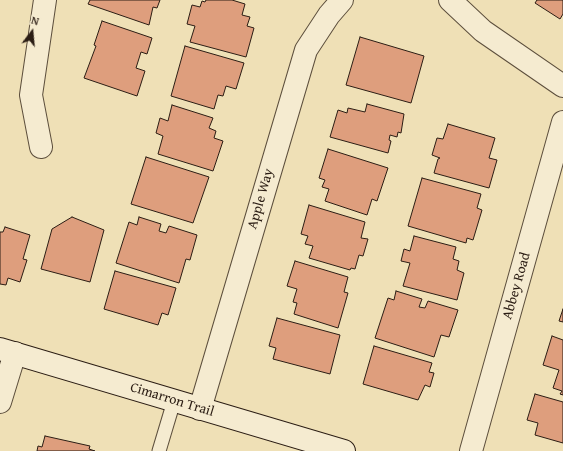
<!DOCTYPE html>
<style>
body{margin:0}
#map{position:relative;width:563px;height:451px;overflow:hidden;background:#efe0b6;font-family:"Gentium Book Plus",serif}
canvas{display:block}
.north{position:absolute;left:12px;top:12px;width:40px;height:40px;-webkit-text-stroke:3px #f5ebd0;paint-order:stroke;rotate:16deg;font-size:11px;font-weight:700;line-height:16px;text-align:center;color:#2b1d14}
.north::after{content:'';display:block;margin:auto;width:14px;height:18px;background:#2b1d14;clip-path:polygon(50% 0,100% 100%,50% 72%,0 100%)}
</style>
<div id="map">
<canvas width="563" height="451"></canvas>
<div class="north">N</div>
</div>
<script>
const g = document.querySelector('canvas').getContext('2d');
g.lineJoin = 'round';
function paint(path, color) { g.fillStyle = color; g.fill(path, 'evenodd'); }
const poly = rows => new Path2D(rows.map(r => 'M' + r).join(''));
function strokePath(path, color, width, dash) { g.strokeStyle = color; g.lineWidth = width; g.lineCap = dash ? 'butt' : 'round'; g.setLineDash(dash || []); g.stroke(path); }
function write(font, color, halo, rows, align = 'center') {
  g.font = font + ' "Gentium Book Plus",serif'; g.lineWidth = 4; g.setLineDash([]); g.textBaseline = 'middle'; g.strokeStyle = halo; g.fillStyle = color; for (const [text, x, y, turn = 0] of rows) {
    g.save(); g.translate(x, y); g.rotate((+turn || 0) * Math.PI / 180); g.textAlign = isNaN(turn) ? turn : align; if (halo) g.strokeText(text, 0, 0); g.fillText(text, 0, 0); g.restore();
  }
}
const building = poly([
 [90,0,160,0,157,8,153,7,149,25,88,4,90,0],
 [206,0,232,0,245,4,242,15,250,17,247,26,254,28,246,57,190,42,195,26,187,24,192,5,200,7,202,1,205,2,206,0],
 [537,0,563,0,563,14,560,19,535,3,537,0],
 [102,21,152,38,147,54,141,52,136,68,145,71,137,96,84,78,96,46,94,45,102,21],
 [360,37,424,56,411,103,346,85,360,37],
 [185,46,244,63,236,89,226,86,223,96,218,95,214,109,171,96,185,46],
 [367,104,404,114,401,133,398,132,397,137,390,135,389,140,391,141,388,153,330,137,338,110,347,113,348,108,365,112,367,104],
 [172,105,213,118,209,128,216,131,214,138,223,141,213,171,158,154,163,136,156,133,160,118,168,121,172,105],
 [448,124,495,138,489,158,497,160,489,188,434,173,438,159,440,158,432,155,437,138,443,139,448,124],
 [328,149,388,168,377,201,372,199,367,215,325,201,329,189,322,187,325,180,319,178,328,149],
 [146,157,209,177,193,223,131,204,146,157],
 [422,178,481,194,477,208,482,210,473,240,467,238,466,243,408,226,422,178],
 [309,205,365,222,361,238,368,239,363,256,359,255,355,269,351,268,350,270,309,258,313,246,305,244,308,236,301,234,309,205],
 [72,217,104,230,90,282,41,269,52,229,72,217],
 [139,217,161,224,159,231,166,233,169,226,197,235,190,260,186,259,179,283,116,263,129,222,137,225,139,217],
 [5,227,30,235,23,259,27,260,20,282,8,278,6,285,0,284,0,232,3,232,5,227],
 [414,236,456,247,453,259,459,261,457,270,464,273,457,300,403,286,410,263,401,261,404,249,410,251,414,236],
 [295,261,348,277,344,292,348,293,338,328,294,314,297,303,293,302,297,289,287,286,295,261],
 [115,271,176,288,168,315,162,313,158,325,104,309,115,271],
 [396,291,422,299,419,307,425,308,428,301,458,310,449,337,441,335,434,357,375,338,388,298,394,300,396,291],
 [563,309,563,322,559,321,563,309],
 [277,318,340,335,330,374,273,359,276,348,269,346,277,318],
 [552,336,563,340,563,395,560,394,562,391,553,388,559,370,543,365,552,336],
 [374,346,432,363,429,372,434,373,430,387,425,385,418,400,363,384,374,346],
 [535,394,563,402,563,443,535,435,538,423,527,420,535,394],
 [45,436,90,446,89,449,95,451,37,451,38,446,42,447,45,436]
]);
paint(building, '#de9e7d');
strokePath(building, '#2b1d14', 1);
const lane = poly([
 [159,451,174,401]
]);
const street = poly([
 [450,0,483,31,563,86],
 [41,147,31,95,45,0],
 [0,402,15,353],
 [200,409,306,50,329,15,342,0],
 [471,451,563,122]
]);
const secondary = poly([
 [0,349,344,451]
]);
strokePath(lane, '#5c4e3c', 15);
strokePath(street, '#5c4e3c', 24);
strokePath(secondary, '#2b1d14', 24);
strokePath(lane, '#f5ebd0', 13);
strokePath(street, '#f5ebd0', 22);
strokePath(secondary, '#f5ebd0', 22);
write('14px', '#2b1d14', '#f5ebd0', [
 ["Apple Way",261,199,-74],
 ["Abbey Road",517,286,-74],
 ["Cimarron Trail",172,400,17]
]);
</script>
